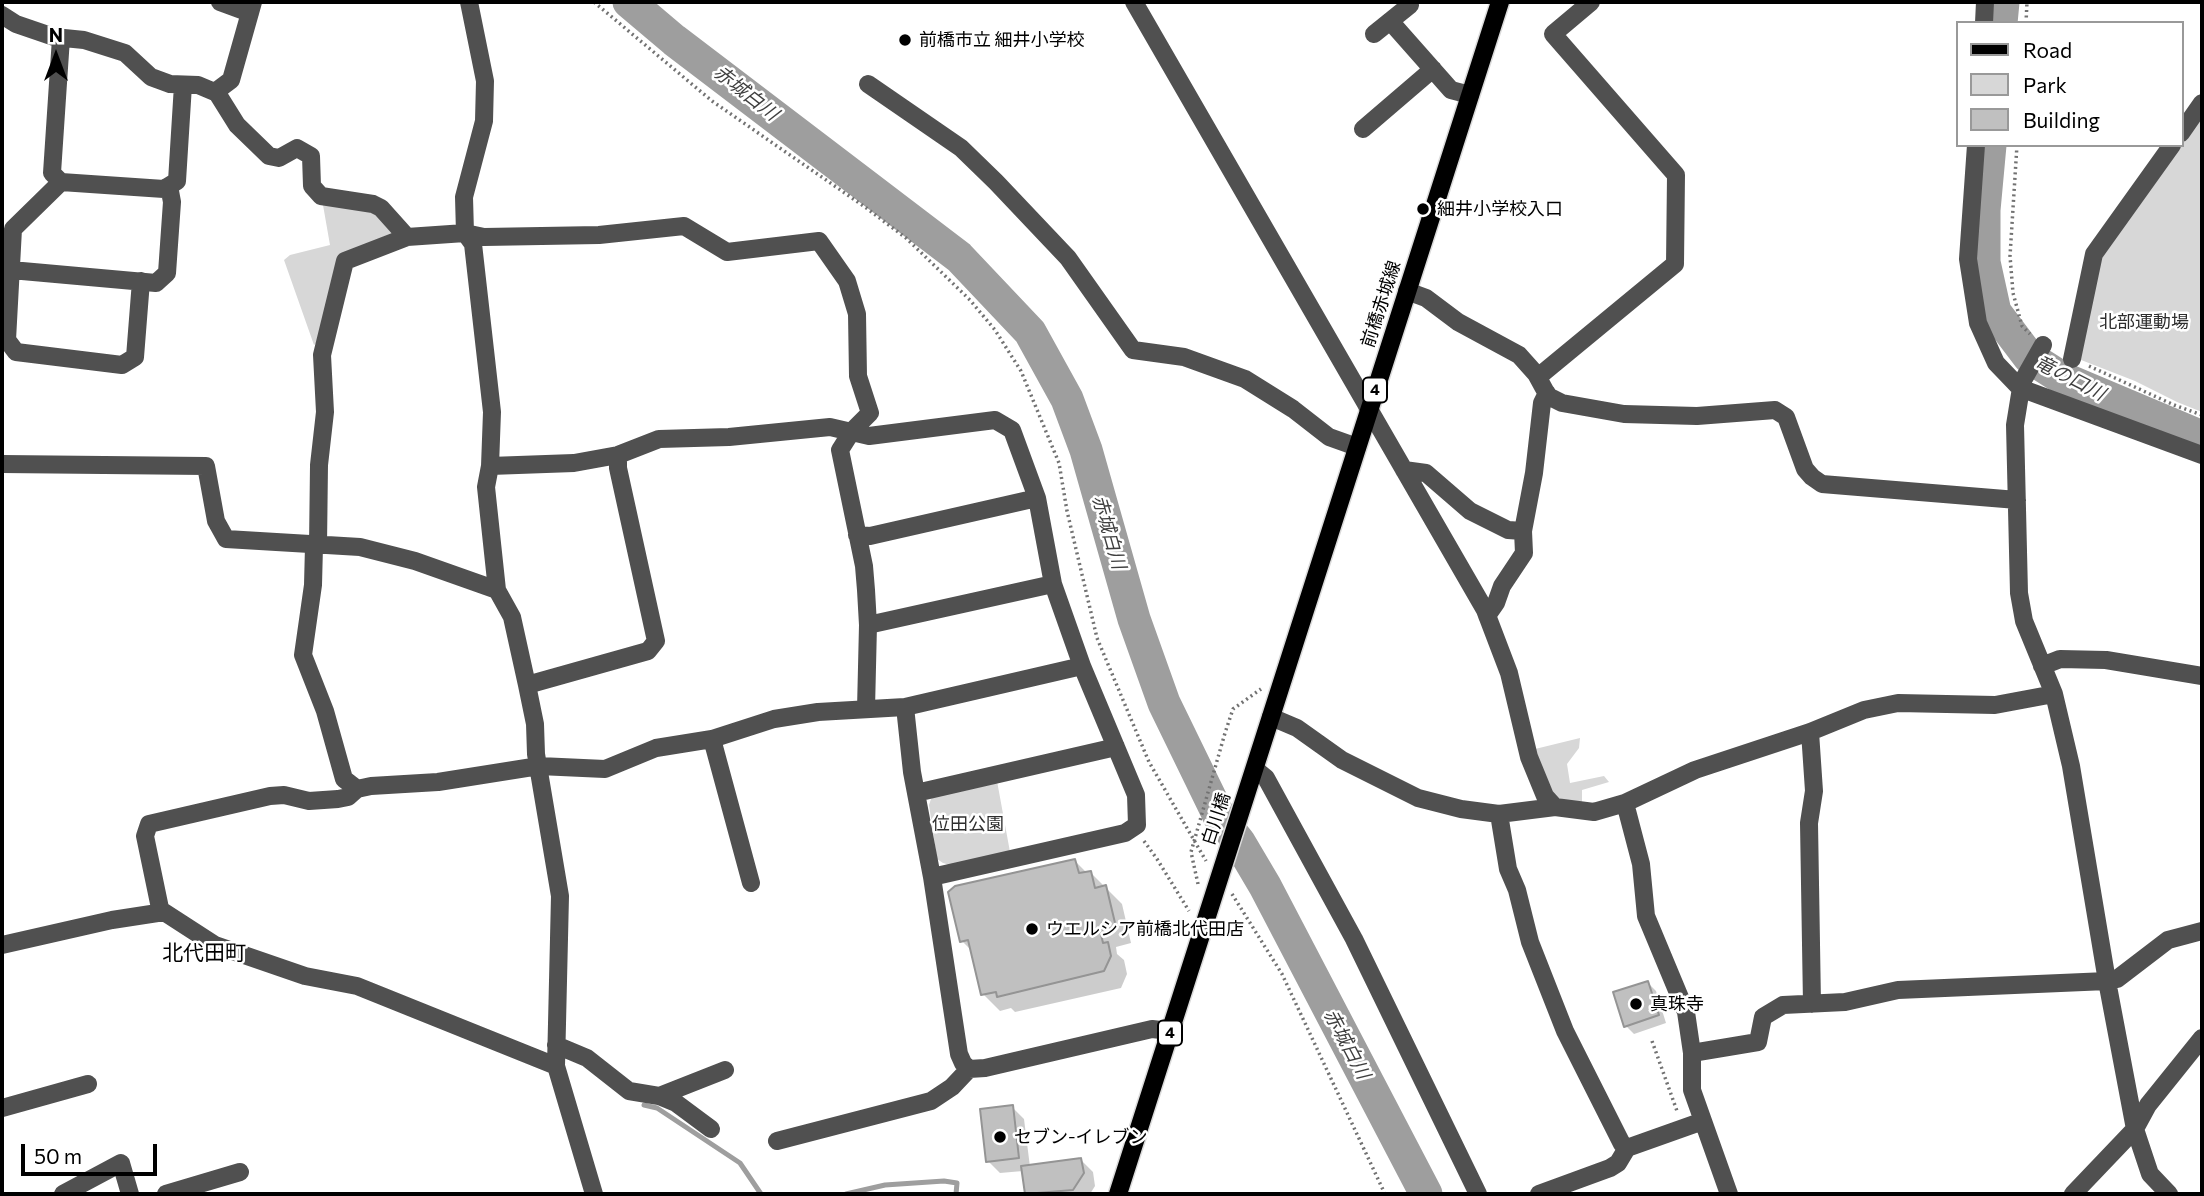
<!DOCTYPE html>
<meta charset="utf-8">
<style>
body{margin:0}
#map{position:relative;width:2204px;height:1196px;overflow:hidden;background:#fff;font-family:Commissioner,sans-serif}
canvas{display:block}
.frame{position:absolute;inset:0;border:4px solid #000;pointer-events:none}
.legend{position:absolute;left:1956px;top:21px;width:228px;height:126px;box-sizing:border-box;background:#fff;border:2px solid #999;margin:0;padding:9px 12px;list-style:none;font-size:21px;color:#000}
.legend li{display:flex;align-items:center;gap:14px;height:35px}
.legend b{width:35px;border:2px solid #999}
.north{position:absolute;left:21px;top:21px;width:70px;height:70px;-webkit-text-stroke:5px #fff;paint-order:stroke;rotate:0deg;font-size:19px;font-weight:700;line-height:28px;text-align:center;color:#000}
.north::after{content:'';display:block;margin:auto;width:24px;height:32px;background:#000;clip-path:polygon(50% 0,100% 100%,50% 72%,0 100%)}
.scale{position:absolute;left:21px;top:1144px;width:136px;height:32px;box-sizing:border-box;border:4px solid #000;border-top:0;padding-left:9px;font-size:21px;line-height:24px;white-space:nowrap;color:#000;-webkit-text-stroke:5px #fff;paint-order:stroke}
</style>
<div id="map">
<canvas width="2204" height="1196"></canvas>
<div class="frame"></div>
<ul class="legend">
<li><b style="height:9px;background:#000"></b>Road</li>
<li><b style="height:19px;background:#d7d7d7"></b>Park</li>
<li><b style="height:19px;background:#c0c0c0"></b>Building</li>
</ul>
<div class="north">N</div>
<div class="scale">50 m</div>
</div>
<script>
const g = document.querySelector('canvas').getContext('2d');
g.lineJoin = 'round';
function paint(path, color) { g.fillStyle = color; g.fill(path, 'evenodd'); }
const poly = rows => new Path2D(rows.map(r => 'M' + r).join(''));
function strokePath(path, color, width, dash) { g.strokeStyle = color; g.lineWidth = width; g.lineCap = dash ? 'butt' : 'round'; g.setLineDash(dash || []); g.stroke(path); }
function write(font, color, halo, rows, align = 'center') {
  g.font = font + ' Commissioner,"Noto Sans JP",sans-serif'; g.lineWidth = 5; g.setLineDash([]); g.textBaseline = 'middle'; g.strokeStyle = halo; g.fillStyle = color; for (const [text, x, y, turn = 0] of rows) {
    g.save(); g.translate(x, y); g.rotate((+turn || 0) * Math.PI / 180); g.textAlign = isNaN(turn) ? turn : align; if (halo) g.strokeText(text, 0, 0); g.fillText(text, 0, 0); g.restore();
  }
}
paint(poly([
 [2202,109,2202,412,2177,402,2135,381,2076,358,2097,256,2176,145,2181,145,2181,138],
 [323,205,367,210,380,216,400,237,339,259,319,341,314,345,284,260,290,255,330,245],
 [1580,738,1579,748,1567,764,1570,783,1604,776,1609,782,1582,790,1582,806,1556,797,1548,791,1531,750],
 [997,781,1010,852,950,865,943,863,937,859,929,805,931,799,936,795]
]), '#d7d7d7');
paint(poly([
 [1075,861,1087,873,1091,873,1122,904,1131,943,1116,947,1117,954,1124,960,1127,974,1121,988,1015,1012,1011,1008,1000,1011,983,994,973,952,962,941],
 [1648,983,1656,991,1666,1023,1634,1034,1626,1026],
 [1012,1107,1024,1119,1030,1167,1081,1160,1093,1172,1095,1186,1090,1194,1026,1194,1023,1171,1000,1173,988,1161]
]), '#0003');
strokePath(poly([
 [644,1105,657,1108,740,1163,761,1194],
 [846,1194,885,1185,944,1181,957,1183,956,1194]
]), '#9e9e9e', 5);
strokePath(poly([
 [629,2,674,40,959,257,1030,332,1067,399,1086,450,1134,619,1164,703,1220,818,1239,842,1265,886,1426,1194],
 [2001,23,2003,2],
 [1990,145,1984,210,1984,262,1995,312,2029,357,2062,378,2202,437]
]), '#9e9e9e', 33);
const building = poly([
 [1075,859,1079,873,1091,871,1095,888,1106,885,1116,927,1100,930,1103,943,1108,942,1111,956,1104,971,997,997,996,992,981,995,968,940,960,942,948,892,955,886,1075,859],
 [1648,981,1659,1015,1624,1027,1613,992,1648,981],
 [1013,1105,1019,1158,986,1162,980,1109,1013,1105],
 [1081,1158,1084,1173,1073,1190,1025,1194,1021,1166,1081,1158]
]);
paint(building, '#c0c0c0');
strokePath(building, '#949494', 2);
const major = poly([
 [1118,1194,1500,2]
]);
strokePath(major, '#dbdbdb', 21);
strokePath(poly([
 [594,2,712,101,865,207,906,238,970,300,995,330,1021,371,1059,463,1067,511,1097,638,1149,762,1206,861],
 [2026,23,2027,2],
 [2017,145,2010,256,2013,293,2022,326,2030,334],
 [2089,366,2174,405,2202,415],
 [1144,841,1157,859,1189,911],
 [1198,884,1191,852,1225,733,1233,709,1261,689],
 [1232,894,1282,974,1385,1194],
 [1652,1041,1677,1111]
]), '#727272', 3.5, [2, 3.5]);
strokePath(poly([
 [220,2,250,13],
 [469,2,485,81,484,121,464,197,465,233,473,244,492,412,490,466,486,487,497,590,512,617,527,685,535,724,536,754,560,896,556,1066,594,1194],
 [1134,2,1485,610,1509,673,1529,757,1545,796,1555,807,1594,812,1625,803,1695,770,1810,732,1864,710,1898,703,1995,705,2054,694],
 [2,15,16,24,54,37,84,40,125,53,151,77,170,84,198,85,217,93,237,125,269,156,279,158,297,148,311,156,312,186,321,196,373,204,381,208,407,237],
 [1390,21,1451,90,1470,95],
 [1984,23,1985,2],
 [1374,34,1410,5],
 [61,38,52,173,61,182,164,189,177,181,183,85],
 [868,84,961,148,996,182,1068,258,1133,350,1184,357,1245,379,1293,409,1329,437,1357,447],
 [215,92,231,80,253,2],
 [1363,129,1433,69],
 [2181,133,2202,103],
 [1976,145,1968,259,1978,323,1996,363,2020,388,2202,455],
 [61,182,13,229,7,340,16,352,122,365,135,357,141,281],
 [11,270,156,283,167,273,172,202,169,186],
 [1407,291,1426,298,1458,322,1519,355,1536,374,1548,396,1562,403,1624,414,1697,416,1775,410,1786,417,1805,469,1812,477,1822,484,2017,500],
 [2043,345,2022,382,2015,425,2019,593,2024,621,2054,694,2071,766,2107,981,2135,1129,2150,1174,2169,1194],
 [2072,359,2094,254,2172,145],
 [1538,377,1675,264,1676,175,1553,34,1591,2],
 [2,464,206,466,216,521,226,539,360,547,415,561,497,590],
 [490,466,574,463,618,455,659,439,729,437,830,427,869,436,995,420,1012,430,1037,498,1053,584,1082,666],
 [1404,470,1426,473,1470,511,1508,530,1523,531],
 [857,535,870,536,1037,498],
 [314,546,313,585,303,655,325,711,344,779,357,789],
 [318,546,319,465,325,412,322,355,345,261,407,237,465,233,484,237,599,235,684,226,727,252,819,241,847,281,857,314,858,376,870,413,852,431,840,450,864,566,866,590,868,625,866,709],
 [1487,616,1496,603,1502,586,1524,553,1523,531,1534,473,1542,403,1547,393],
 [868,625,1053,584],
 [2042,666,2060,659,2106,660,2202,676],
 [527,685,648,651,656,641,618,468,618,455],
 [905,707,912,772,932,877,959,1054,963,1063,969,1069,985,1068,1152,1029,1170,1031],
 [1271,717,1297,728,1342,760,1418,798,1461,809,1499,814,1555,807],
 [1810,732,1814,791,1809,823,1812,1004],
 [712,739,751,883],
 [1255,769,1266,778,1354,939,1478,1194],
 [916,793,1116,747],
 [1625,803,1641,864,1646,916,1686,1012,1692,1053,1692,1090,1729,1194],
 [1499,814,1508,869,1517,890,1530,942,1565,1031,1622,1144,1627,1148],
 [161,913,145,836,149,824,270,796,284,795,309,801,338,799,348,797,357,789,371,786,438,782,539,766,605,769,656,748,712,739,774,719,818,712,905,707,1082,666,1136,795,1137,825,1125,833,932,877],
 [2,945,112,920,164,912,215,945,305,976,357,986,556,1066],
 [556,1045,587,1058,629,1091,659,1096,725,1070],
 [1692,1053,1758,1042,1763,1017,1783,1005,1845,1002,1898,990,2107,981,2117,979,2168,940,2202,931],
 [659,1096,676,1103,711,1129],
 [2,1108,88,1084],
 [777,1141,931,1101,952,1087,969,1069],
 [63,1194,121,1163,130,1194],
 [166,1194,240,1172],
 [1539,1194,1610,1168,1618,1163,1627,1148,1703,1121],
 [2073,1194,2135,1129,2148,1105,2202,1038]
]), '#505050', 18);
strokePath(major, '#000', 18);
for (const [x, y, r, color] of [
 [905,40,7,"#000"],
 [1423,209,7,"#000"],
 [1032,929,7,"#000"],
 [1636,1004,7,"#000"],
 [1000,1137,7,"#000"]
]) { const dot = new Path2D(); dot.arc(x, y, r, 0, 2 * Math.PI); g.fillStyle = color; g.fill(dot); strokePath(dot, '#fff', 2.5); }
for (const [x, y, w] of [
 [1375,390,24],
 [1170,1033,24]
]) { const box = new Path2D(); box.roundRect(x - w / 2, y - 12.5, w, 25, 5); g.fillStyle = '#fff'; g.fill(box); strokePath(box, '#000', 2); }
write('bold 16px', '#000', null, [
 ["4",1375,390],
 ["4",1170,1033]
]);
write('18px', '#000', '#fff', [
 ["前橋市立 細井小学校",919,40],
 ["細井小学校入口",1437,209],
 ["ウエルシア前橋北代田店",1046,929],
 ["真珠寺",1650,1004],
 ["セブン-イレブン",1014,1137]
], 'left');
write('18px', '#000', '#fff', [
 ["前橋赤城線",1381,304,-72],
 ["白川橋",1216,819,-72]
]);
write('18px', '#2e2e2e', '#fff', [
 ["北部運動場",2144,322],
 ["位田公園",968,824]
]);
write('italic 19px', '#3f3f3f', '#fff', [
 ["赤城白川",746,93,38],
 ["竜の口川",2070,378,27],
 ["赤城白川",1109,532,74],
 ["赤城白川",1347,1044,62]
]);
write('21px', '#000', '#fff', [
 ["北代田町",204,953]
]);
</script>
